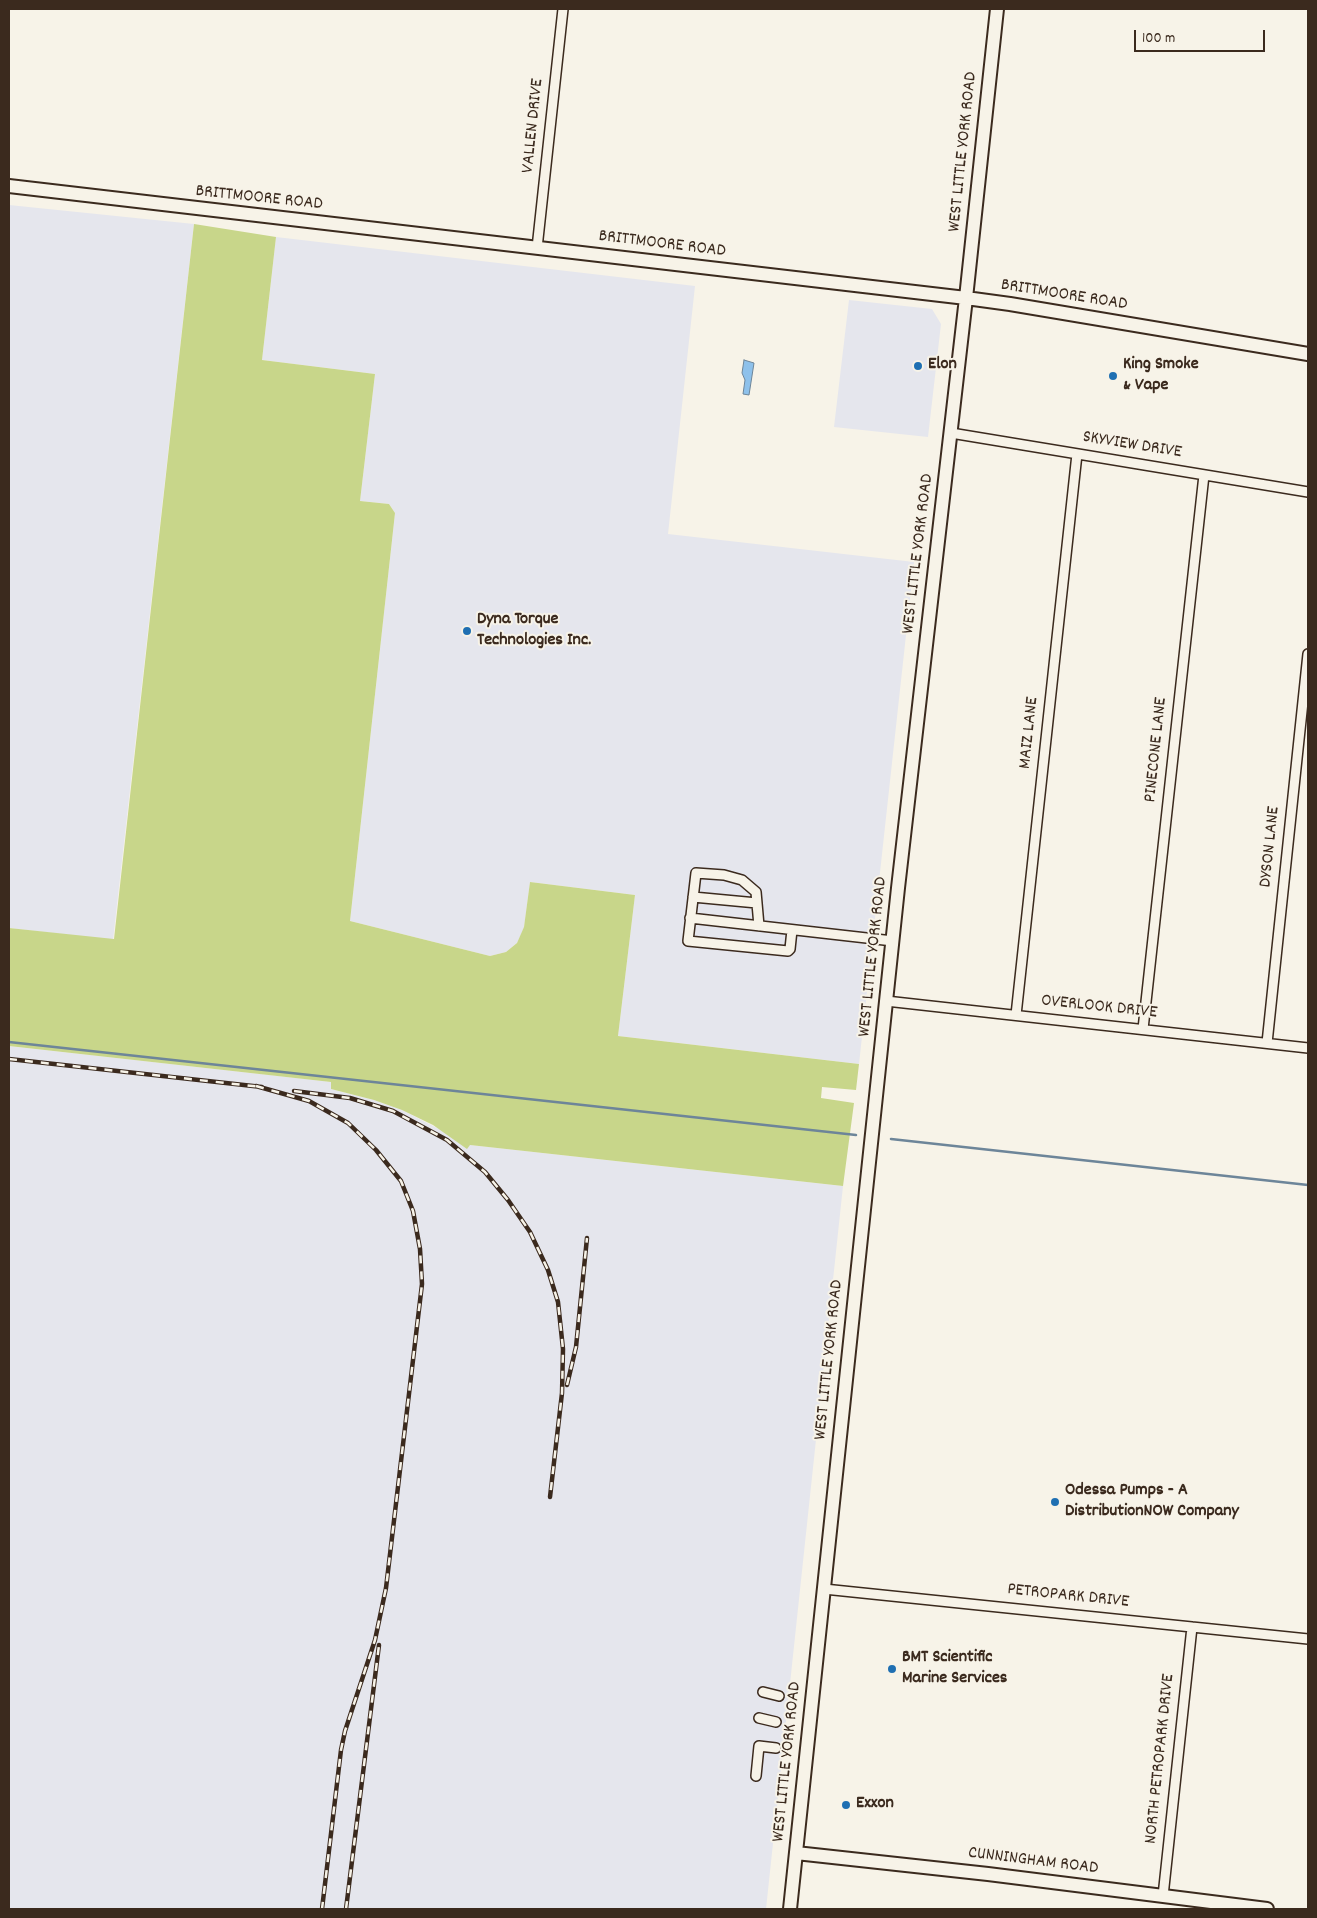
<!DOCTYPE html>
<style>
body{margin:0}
#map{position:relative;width:1317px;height:1918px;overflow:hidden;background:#f7f3e8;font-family:Dekko,sans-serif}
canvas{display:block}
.frame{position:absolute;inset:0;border:10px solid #3b2a1e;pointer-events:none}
.scale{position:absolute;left:1134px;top:30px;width:131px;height:22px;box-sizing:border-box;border:2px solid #3b2a1e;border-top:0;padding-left:6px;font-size:15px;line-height:18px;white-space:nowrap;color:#3b2a1e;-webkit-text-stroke:4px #f7f3e8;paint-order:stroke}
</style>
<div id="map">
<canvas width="1317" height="1918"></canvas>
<div class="frame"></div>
<div class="scale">100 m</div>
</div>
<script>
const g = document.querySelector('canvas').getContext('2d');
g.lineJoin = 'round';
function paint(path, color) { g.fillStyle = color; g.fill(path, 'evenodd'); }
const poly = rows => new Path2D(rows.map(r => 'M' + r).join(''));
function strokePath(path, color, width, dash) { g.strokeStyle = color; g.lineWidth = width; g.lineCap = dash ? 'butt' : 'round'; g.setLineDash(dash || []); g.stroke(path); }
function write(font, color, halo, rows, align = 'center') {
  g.font = font + ' Dekko,sans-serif'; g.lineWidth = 4; g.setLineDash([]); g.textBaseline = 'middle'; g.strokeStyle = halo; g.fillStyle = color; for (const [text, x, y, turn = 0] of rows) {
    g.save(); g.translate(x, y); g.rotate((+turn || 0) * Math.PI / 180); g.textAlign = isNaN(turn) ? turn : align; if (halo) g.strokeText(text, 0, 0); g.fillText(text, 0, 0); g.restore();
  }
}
paint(poly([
 [9,205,194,224,113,940,9,928],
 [276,237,695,286,668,534,914,562,859,1064,618,1036,635,895,530,882,524,928,517,943,506,952,490,956,350,921,395,513,389,504,360,501,375,374,262,360],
 [849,300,932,309,941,324,928,437,834,427],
 [9,1046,332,1082,331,1089,374,1100,402,1110,470,1145,843,1186,766,1909,9,1909]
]), '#e5e6ed');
paint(poly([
 [194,224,276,237,262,360,375,374,360,501,389,504,395,513,350,921,490,956,506,952,517,943,524,927,530,882,635,895,618,1036,859,1064,856,1090,822,1087,821,1098,854,1103,843,1186,470,1145,467,1149,433,1125,402,1110,374,1100,331,1089,331,1082,9,1046,9,928,114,939]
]), '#c8d68a');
const water = poly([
 [744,360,754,363,749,395,743,394,745,380,742,373,744,360]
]);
paint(water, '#8ec1eb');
strokePath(water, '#6d8599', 1);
strokePath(poly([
 [9,1042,856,1135],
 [891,1139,1308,1185]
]), '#6d8599', 2.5);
const street = poly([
 [537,248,563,9],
 [951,433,1308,492],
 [693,897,757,903],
 [690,918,893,941],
 [759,926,756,892,742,880,724,875,696,873,688,941,788,951,790,949,792,930],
 [886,1001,1308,1048],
 [1016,1015,1077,454],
 [1143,1029,1204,475],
 [1267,1043,1308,654],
 [824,1589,1308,1639],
 [763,1692,779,1696],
 [759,1718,776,1722],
 [756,1776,759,1746,776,1748],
 [1163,1896,1192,1627]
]);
const secondary = poly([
 [9,186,966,298,1010,304,1308,354],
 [796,1853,988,1874,1267,1909],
 [790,1909,898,888,966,298,997,9]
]);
strokePath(street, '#3b2a1e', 12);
strokePath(secondary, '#3b2a1e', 16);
strokePath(street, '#f7f3e8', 9);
strokePath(secondary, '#f7f3e8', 12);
const rail = poly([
 [9,1059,262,1087],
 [256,1086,309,1101,348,1123,376,1150,401,1181,413,1211,420,1249,422,1284,386,1588,375,1640,345,1731,341,1750,322,1909],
 [294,1091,350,1098,393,1111,447,1140,485,1172,508,1200,530,1232,548,1270,558,1302,563,1349,562,1393,550,1497],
 [567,1385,576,1347,587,1238],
 [346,1909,379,1645]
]);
strokePath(rail, '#3b2a1e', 4.5);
strokePath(rail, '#f7f3e8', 2.5, [8]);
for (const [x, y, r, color] of [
 [918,366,5,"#1f6fb2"],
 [1113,376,5,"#1f6fb2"],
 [467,631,5,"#1f6fb2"],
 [1055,1502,5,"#1f6fb2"],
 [892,1669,5,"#1f6fb2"],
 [846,1805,5,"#1f6fb2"]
]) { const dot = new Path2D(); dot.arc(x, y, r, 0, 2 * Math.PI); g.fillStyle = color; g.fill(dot); strokePath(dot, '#f7f3e8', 2); }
write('18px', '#3b2a1e', '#f7f3e8', [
 ["VALLEN DRIVE",534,126,-84],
 ["WEST LITTLE YORK ROAD",964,152,-84],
 ["BRITTMOORE ROAD",259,199,6],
 ["BRITTMOORE ROAD",662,245,7],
 ["BRITTMOORE ROAD",1064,296,9],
 ["SKYVIEW DRIVE",1132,446,9],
 ["WEST LITTLE YORK ROAD",919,554,-83],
 ["MAIZ LANE",1030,733,-84],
 ["PINECONE LANE",1157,750,-84],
 ["DYSON LANE",1271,847,-84],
 ["WEST LITTLE YORK ROAD",874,957,-84],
 ["OVERLOOK DRIVE",1099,1008,6],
 ["WEST LITTLE YORK ROAD",830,1360,-84],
 ["PETROPARK DRIVE",1068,1597,6],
 ["NORTH PETROPARK DRIVE",1161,1759,-84],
 ["WEST LITTLE YORK ROAD",788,1762,-84],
 ["CUNNINGHAM ROAD",1033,1862,7]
]);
write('bold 18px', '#3b2a1e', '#f7f3e8', [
 ["Elon",928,366],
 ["King Smoke",1123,366],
 ["& Vape",1123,387],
 ["Dyna Torque",477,621],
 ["Technologies Inc.",477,642],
 ["Odessa Pumps - A",1065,1492],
 ["DistributionNOW Company",1065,1513],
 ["BMT Scientific",902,1659],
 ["Marine Services",902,1680],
 ["Exxon",856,1805]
], 'left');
</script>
